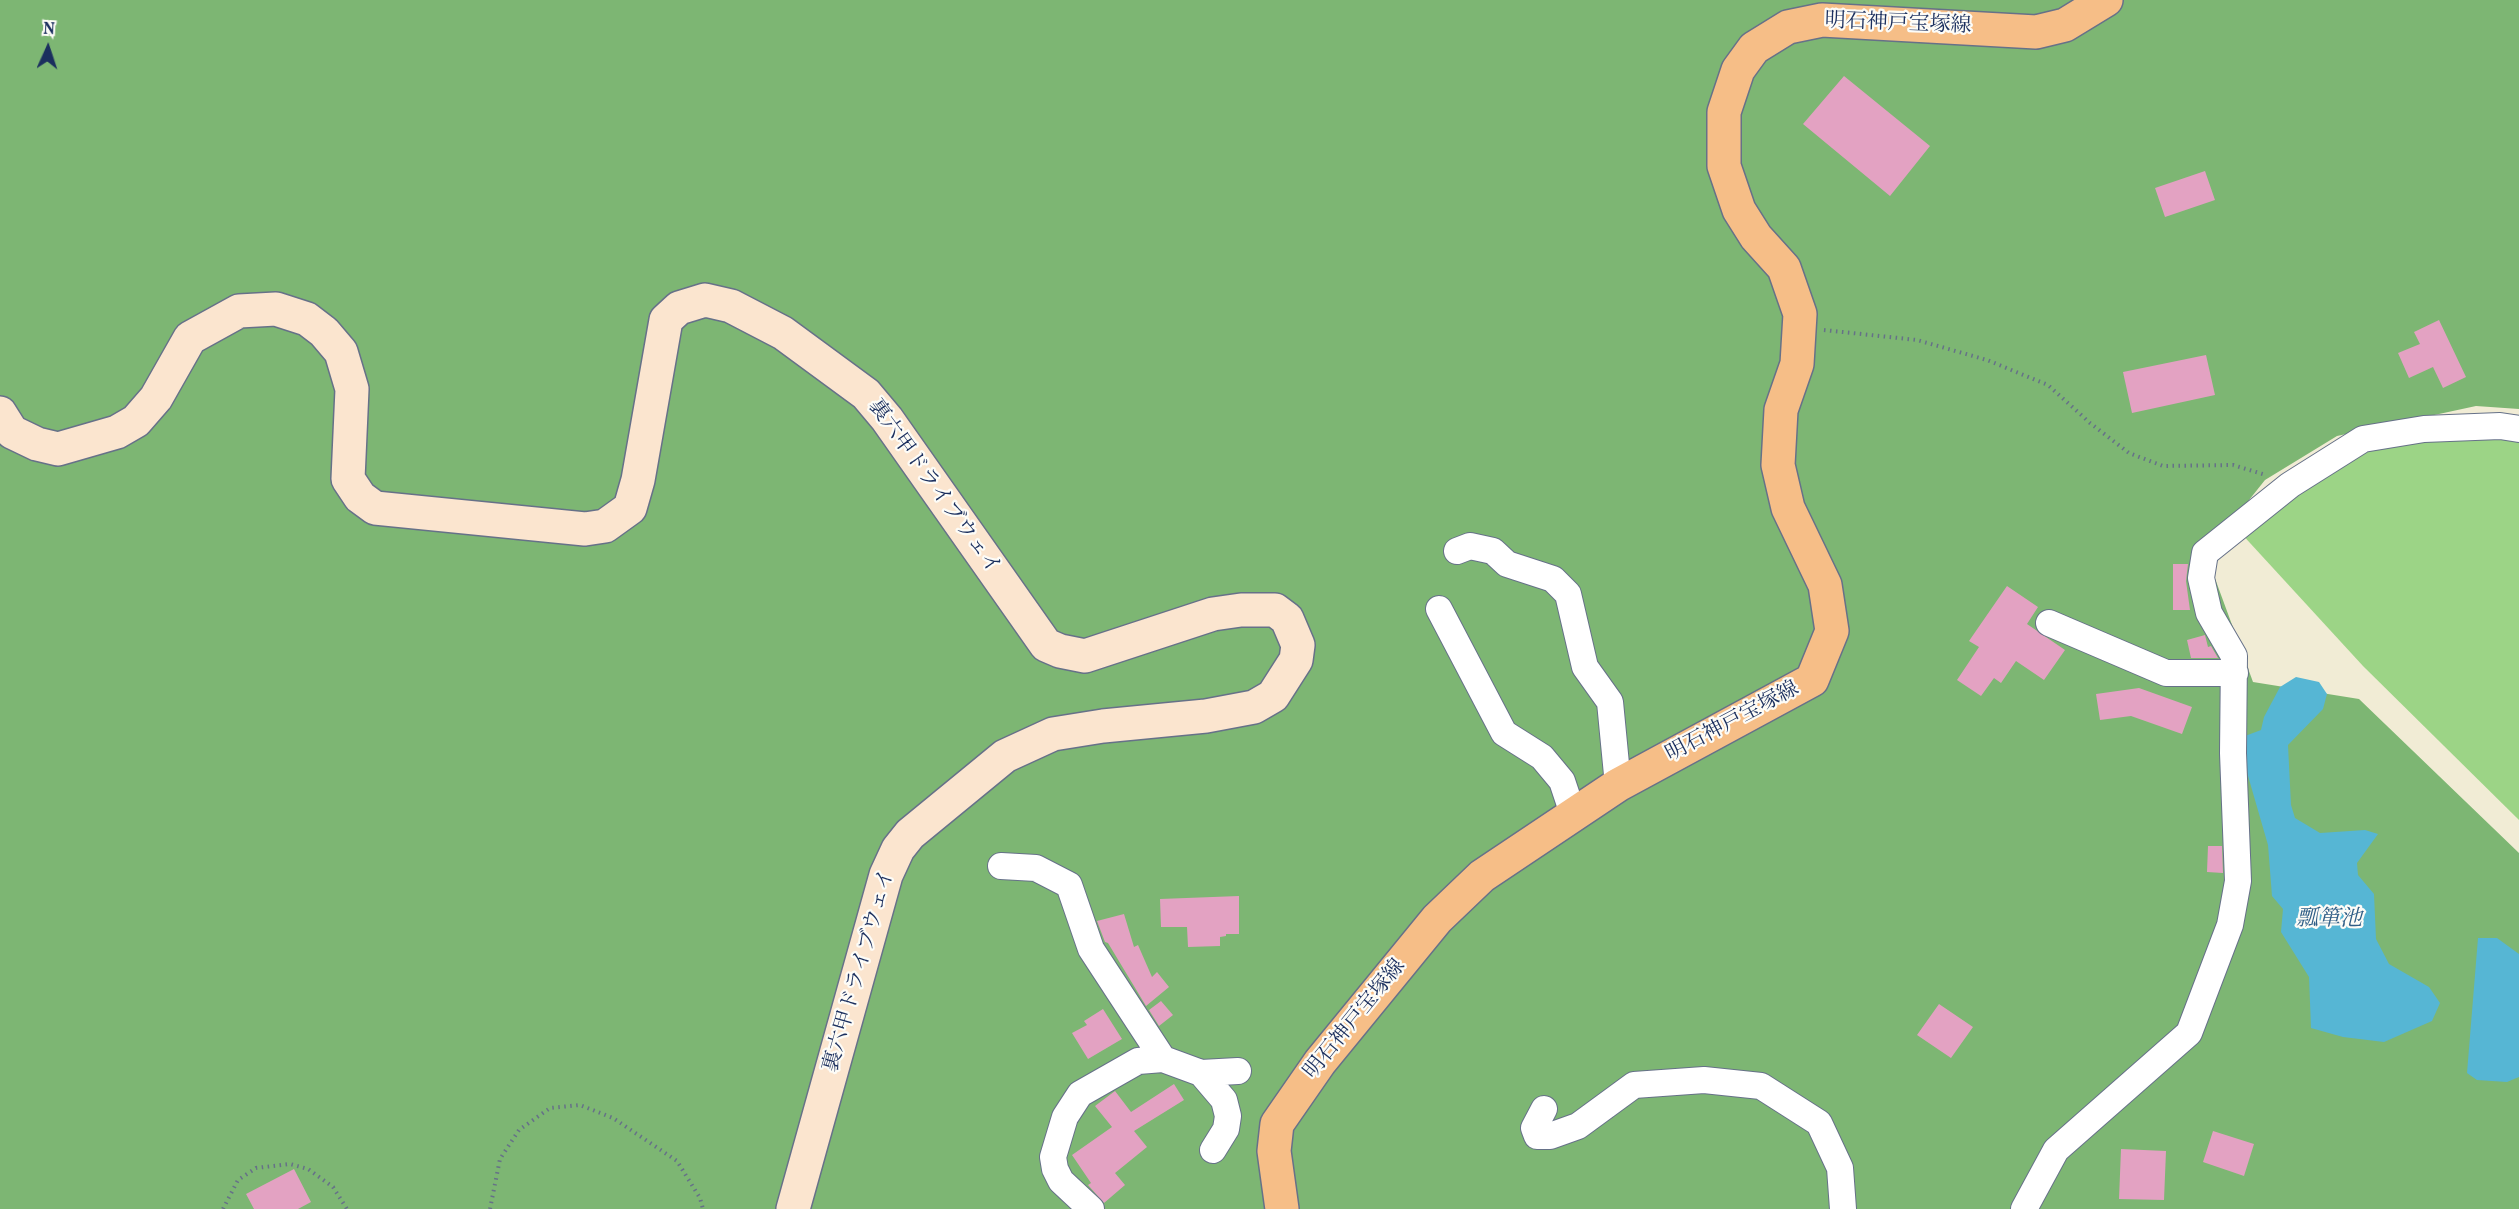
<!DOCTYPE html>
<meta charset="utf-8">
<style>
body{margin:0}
#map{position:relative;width:2519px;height:1209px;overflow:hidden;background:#f1ecd5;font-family:Vollkorn,serif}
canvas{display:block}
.north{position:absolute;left:18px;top:18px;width:60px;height:60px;-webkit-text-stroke:4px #fdfcf7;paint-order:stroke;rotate:3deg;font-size:16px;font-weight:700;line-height:24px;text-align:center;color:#1b2f5e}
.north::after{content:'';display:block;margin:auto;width:21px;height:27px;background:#1b2f5e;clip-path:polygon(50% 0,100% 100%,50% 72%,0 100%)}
</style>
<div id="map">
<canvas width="2519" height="1209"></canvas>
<div class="north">N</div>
</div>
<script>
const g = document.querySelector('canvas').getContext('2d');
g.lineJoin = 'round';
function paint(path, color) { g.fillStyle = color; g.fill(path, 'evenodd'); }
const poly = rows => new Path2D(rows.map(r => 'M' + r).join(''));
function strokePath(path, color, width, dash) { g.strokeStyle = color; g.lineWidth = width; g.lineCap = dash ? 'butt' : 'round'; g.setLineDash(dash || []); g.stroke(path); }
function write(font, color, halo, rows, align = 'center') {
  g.font = font + ' Vollkorn,"Noto Serif JP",serif'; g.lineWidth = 4.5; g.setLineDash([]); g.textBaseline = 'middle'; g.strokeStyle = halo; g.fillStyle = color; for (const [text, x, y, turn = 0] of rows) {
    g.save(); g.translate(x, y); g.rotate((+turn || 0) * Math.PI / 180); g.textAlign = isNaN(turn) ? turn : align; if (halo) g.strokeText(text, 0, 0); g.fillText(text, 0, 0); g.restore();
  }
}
paint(poly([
 [2519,435,2519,820,2363,666,2239,531,2373,447,2430,436]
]), '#9cd486');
paint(poly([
 [0,0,2519,0,2519,409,2476,406,2337,436,2265,480,2206,554,2253,682,2359,699,2519,853,2519,1209,0,1209]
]), '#7db673');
paint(poly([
 [2296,677,2319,682,2327,694,2323,709,2288,745,2291,805,2295,818,2320,833,2365,830,2378,834,2357,863,2358,875,2374,894,2376,939,2389,964,2429,987,2440,1003,2432,1021,2384,1042,2343,1037,2311,1028,2309,977,2281,932,2283,909,2272,896,2268,845,2244,762,2245,736,2261,730,2264,717,2280,687],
 [2478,938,2497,938,2519,954,2519,1077,2507,1082,2477,1080,2467,1073]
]), '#56b6d4');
paint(poly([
 [1844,76,1930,146,1890,196,1803,124],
 [2205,171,2215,200,2165,217,2155,188],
 [2439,320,2466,377,2443,388,2433,367,2409,378,2398,353,2420,344,2414,332],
 [2206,355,2215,395,2132,413,2123,372],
 [2173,564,2188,564,2186,581,2190,610,2173,610],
 [2007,586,2038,607,2027,624,2065,650,2044,680,2016,661,2001,683,1994,678,1981,696,1957,680,1979,647,1969,641],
 [2205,635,2208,647,2211,646,2218,658,2191,658,2187,640],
 [2139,688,2192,707,2182,734,2131,716,2100,720,2096,694],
 [2208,846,2222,846,2223,873,2207,872],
 [1239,896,1239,934,1226,934,1226,936,1220,937,1220,946,1188,947,1187,927,1161,927,1160,899],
 [1124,914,1134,947,1138,945,1152,977,1157,972,1169,987,1146,1006,1108,943,1105,942,1097,921],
 [1161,1001,1173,1015,1159,1026,1149,1010],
 [1939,1004,1973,1027,1951,1058,1917,1035],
 [1103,1009,1122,1039,1088,1059,1072,1033,1087,1025,1084,1021],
 [1174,1084,1184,1100,1134,1131,1147,1147,1115,1173,1125,1185,1104,1203,1088,1185,1091,1183,1072,1155,1112,1127,1095,1106,1115,1091,1131,1112],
 [2213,1131,2254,1144,2244,1176,2203,1162],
 [2121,1149,2166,1151,2164,1200,2119,1199],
 [294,1169,311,1202,298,1209,254,1209,246,1194]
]), '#e3a2c2');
const street = poly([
 [1457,551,1470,546,1493,551,1507,564,1553,579,1568,594,1585,667,1610,702,1618,785],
 [1439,609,1504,733,1542,757,1562,781,1573,814],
 [2049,623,2166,673,2235,673],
 [1001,866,1036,868,1069,885,1091,949,1163,1059],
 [1201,1073,1224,1100,1228,1116,1226,1129,1213,1150],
 [1544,1109,1534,1128,1537,1136,1550,1136,1578,1126,1634,1085,1704,1080,1761,1086,1819,1123,1840,1168,1843,1209],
 [1091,1209,1061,1181,1055,1169,1053,1157,1065,1117,1080,1094,1138,1061,1163,1059,1201,1073,1238,1071],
 [2024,1209,2056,1150,2189,1033,2230,925,2238,881,2233,753,2234,656,2209,613,2201,578,2205,553,2290,485,2363,439,2424,429,2500,426,2519,429]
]);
const secondary = poly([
 [0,413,12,432,37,444,58,449,117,432,136,421,156,398,190,338,239,311,276,309,307,319,324,332,341,352,352,389,348,479,360,497,375,508,585,529,605,526,630,508,638,480,666,320,679,308,705,300,731,306,783,333,866,394,887,419,1046,645,1060,651,1085,656,1213,614,1241,610,1275,610,1287,619,1298,645,1296,660,1273,696,1254,707,1206,716,1103,726,1053,734,1005,756,910,834,898,849,886,875,793,1209]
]);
const primary = poly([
 [1282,1209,1274,1151,1277,1124,1320,1062,1437,919,1482,876,1618,785,1812,680,1832,631,1825,585,1788,508,1778,465,1781,410,1797,364,1800,314,1784,268,1756,237,1739,210,1724,166,1724,112,1738,70,1754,48,1788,27,1822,20,2036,32,2065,25,2106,0]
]);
strokePath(street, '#667188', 28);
strokePath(secondary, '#667188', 36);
strokePath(primary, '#667188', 36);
strokePath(poly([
 [1824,330,1917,340,1987,360,2048,385,2090,423,2129,453,2163,466,2233,465,2266,475],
 [223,1209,238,1180,256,1168,290,1164,308,1169,333,1187,347,1209],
 [490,1209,500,1159,519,1130,550,1108,580,1105,613,1118,677,1161,700,1198,703,1209]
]), '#667188', 4, [1.5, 4.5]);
strokePath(street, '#fff', 26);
strokePath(secondary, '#fbe5cf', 33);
strokePath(primary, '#f6be87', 33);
write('21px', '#1b2f5e', '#fdfcf7', [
 ["明石神戸宝塚線",1898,25,2],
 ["裏六甲ドライブウェイ",933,488,54],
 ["明石神戸宝塚線",1733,723,-28],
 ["裏六甲ドライブウェイ",861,971,-74],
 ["明石神戸宝塚線",1356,1020,-51]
]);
write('italic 22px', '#305e87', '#fdfcf7', [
 ["瓢箪池",2329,921]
]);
</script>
